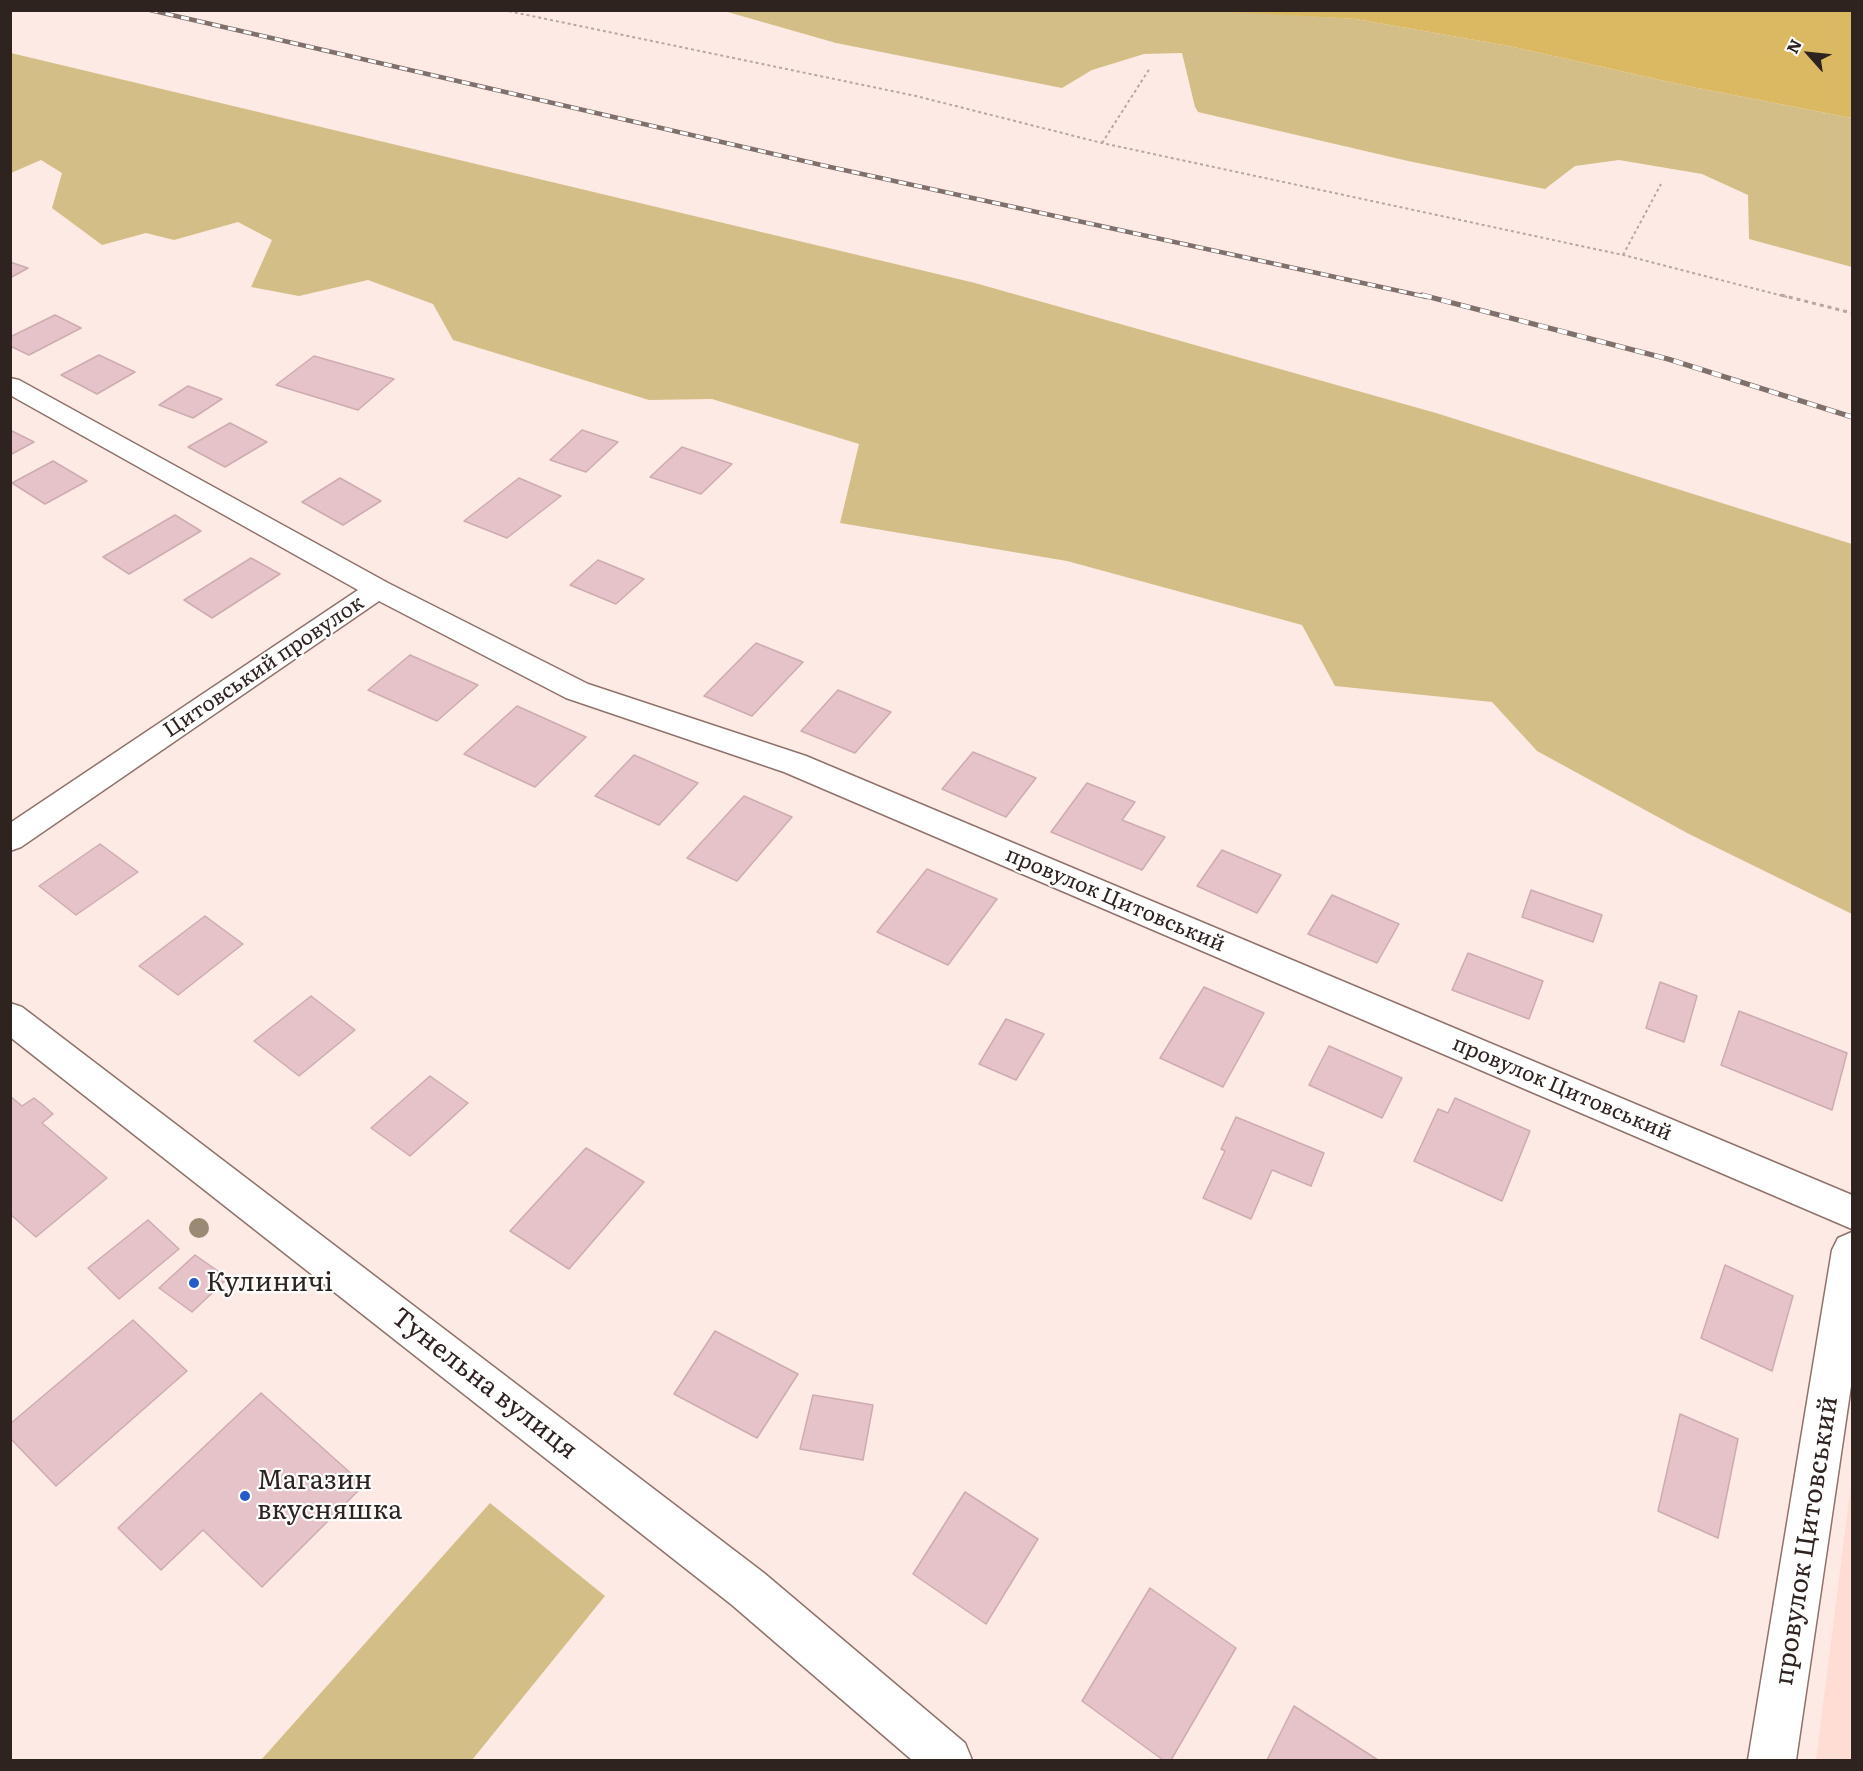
<!DOCTYPE html>
<meta charset="utf-8">
<style>
body{margin:0}
#map{position:relative;width:1863px;height:1771px;overflow:hidden;background:#feeae4;font-family:Literata,serif}
canvas{display:block}
.frame{position:absolute;inset:0;border:12px solid #2f2320;pointer-events:none}
.north{position:absolute;left:1779px;top:24px;width:60px;height:60px;-webkit-text-stroke:4px #fff;paint-order:stroke;rotate:297deg;font-size:16px;font-weight:700;line-height:24px;text-align:center;color:#2f2320}
.north::after{content:'';display:block;margin:auto;width:21px;height:27px;background:#2f2320;clip-path:polygon(50% 0,100% 100%,50% 72%,0 100%)}
</style>
<div id="map">
<canvas width="1863" height="1771"></canvas>
<div class="frame"></div>
<div class="north">N</div>
</div>
<script>
const g = document.querySelector('canvas').getContext('2d');
g.lineJoin = 'round';
function paint(path, color) { g.fillStyle = color; g.fill(path, 'evenodd'); }
const poly = rows => new Path2D(rows.map(r => 'M' + r).join(''));
function strokePath(path, color, width, dash) { g.strokeStyle = color; g.lineWidth = width; g.lineCap = dash ? 'butt' : 'round'; g.setLineDash(dash || []); g.stroke(path); }
function write(font, color, halo, rows, align = 'center') {
  g.font = font + ' Literata,serif'; g.lineWidth = 4.5; g.setLineDash([]); g.textBaseline = 'middle'; g.strokeStyle = halo; g.fillStyle = color; for (const [text, x, y, turn = 0] of rows) {
    g.save(); g.translate(x, y); g.rotate((+turn || 0) * Math.PI / 180); g.textAlign = isNaN(turn) ? turn : align; if (halo) g.strokeText(text, 0, 0); g.fillText(text, 0, 0); g.restore();
  }
}
paint(poly([
 [1852,1475,1852,1760,1816,1760]
]), '#ffddd5');
paint(poly([
 [1213,10,1356,19,1509,46,1692,87,1852,118,1852,267,1749,239,1748,195,1702,174,1619,160,1575,166,1545,189,1408,161,1198,112,1195,107,1182,53,1144,54,1092,70,1062,88,836,43,724,11],
 [11,53,975,283,1436,413,1852,544,1852,914,1689,834,1537,751,1492,702,1335,686,1302,625,1067,561,840,523,859,444,712,399,649,400,453,340,433,304,368,280,299,296,251,287,272,240,238,222,174,240,146,233,102,245,52,208,62,173,41,160,11,173],
 [490,1503,605,1596,472,1760,261,1760]
]), '#d4be88');
paint(poly([
 [1213,11,1852,11,1852,118,1692,87,1509,46,1356,19]
]), '#dbb963');
const building = poly([
 [10,262,28,268,10,278,10,262],
 [55,315,81,328,29,355,10,346,10,337,55,315],
 [99,355,135,372,97,394,61,375,99,355],
 [314,356,394,379,358,410,276,385,314,356],
 [188,386,222,399,193,418,159,405,188,386],
 [230,423,267,442,225,467,188,447,230,423],
 [10,430,34,442,10,455,10,430],
 [582,430,618,442,586,472,550,460,582,430],
 [682,447,732,464,701,494,650,477,682,447],
 [53,461,87,481,45,504,12,483,53,461],
 [340,478,381,501,343,525,302,502,340,478],
 [519,478,561,496,507,538,464,521,519,478],
 [175,515,201,531,129,574,103,557,175,515],
 [251,558,280,574,212,618,184,600,251,558],
 [598,560,644,579,616,604,570,585,598,560],
 [756,643,803,662,752,716,704,696,756,643],
 [410,655,478,685,437,721,368,690,410,655],
 [838,690,891,712,855,753,801,731,838,690],
 [517,706,586,737,535,787,464,754,517,706],
 [973,752,1036,778,1006,817,942,789,973,752],
 [634,755,698,783,659,825,595,796,634,755],
 [1087,783,1135,802,1122,820,1165,837,1142,870,1051,832,1087,783],
 [744,796,792,817,737,881,687,858,744,796],
 [100,844,138,872,76,915,39,886,100,844],
 [1222,850,1281,875,1257,913,1197,886,1222,850],
 [927,869,997,899,948,965,877,932,927,869],
 [1531,890,1602,915,1593,942,1522,917,1531,890],
 [1332,895,1399,924,1377,963,1308,934,1332,895],
 [205,916,243,944,178,995,139,966,205,916],
 [1468,953,1543,981,1529,1019,1452,990,1468,953],
 [1660,982,1697,996,1684,1042,1646,1028,1660,982],
 [1204,987,1264,1013,1223,1087,1160,1058,1204,987],
 [311,996,355,1030,299,1076,254,1041,311,996],
 [1739,1011,1847,1053,1832,1110,1721,1065,1739,1011],
 [1006,1019,1044,1034,1016,1080,979,1064,1006,1019],
 [1329,1046,1402,1078,1382,1118,1309,1085,1329,1046],
 [430,1076,468,1103,410,1156,371,1128,430,1076],
 [10,1096,22,1106,34,1098,43,1105,53,1114,42,1123,107,1178,36,1237,10,1214,10,1096],
 [1455,1098,1530,1131,1502,1201,1414,1161,1438,1109,1448,1113,1455,1098],
 [1236,1117,1324,1153,1311,1186,1272,1170,1251,1219,1203,1198,1225,1151,1221,1149,1236,1117],
 [586,1148,644,1182,569,1269,510,1231,586,1148],
 [148,1220,179,1249,119,1299,88,1268,148,1220],
 [195,1255,228,1278,192,1312,159,1288,195,1255],
 [1725,1265,1793,1296,1772,1371,1701,1338,1725,1265],
 [133,1320,187,1371,56,1486,10,1438,10,1424,133,1320],
 [715,1331,798,1374,757,1438,674,1394,715,1331],
 [261,1393,364,1485,262,1587,203,1530,161,1570,118,1528,261,1393],
 [813,1395,873,1405,863,1460,800,1449,813,1395],
 [1680,1414,1738,1439,1718,1538,1658,1511,1680,1414],
 [965,1492,1038,1539,986,1624,913,1574,965,1492],
 [1150,1588,1236,1648,1171,1760,1163,1760,1082,1701,1150,1588],
 [1294,1706,1378,1760,1267,1760,1294,1706]
]);
paint(building, '#e5c3c8');
strokePath(building, '#cdacb1', 1.5);
const street = poly([
 [10,378,19,380,388,583,588,684,806,756,1852,1195,1852,1229,784,772,566,698,379,601,21,847,10,851,10,823,358,590,10,395,10,378],
 [10,1003,22,1007,764,1573,965,1743,972,1760,912,1760,732,1605,10,1037,10,1003],
 [1852,1232,1852,1379,1796,1760,1748,1760,1832,1250,1838,1238,1852,1232]
]);
strokePath(street, '#8f726b', 3);
strokePath(poly([
 [503,10,916,96,1102,143,1623,255,1787,297],
 [1102,143,1150,68],
 [1623,255,1661,184]
]), '#b7a6a1', 2, [3, 3]);
strokePath(poly([
 [1781,295,1852,313]
]), '#b7a6a1', 3, [4, 4]);
paint(street, '#fff');
const railFar1 = poly([
 [150,10,830,167,1427,297]
]);
const rail = poly([
 [1422,295,1668,359,1852,417]
]);
strokePath(railFar1, '#7f706c', 4.5);
strokePath(rail, '#7f706c', 5);
strokePath(railFar1, '#fff', 3, [8]);
strokePath(rail, '#fff', 4, [10]);
g.fillStyle = '#9b8a73';
for (const [x, y] of [
 [199,1228]
]) { g.beginPath(); g.arc(x, y, 10, 0, 2 * Math.PI); g.fill(); }
for (const [x, y, r, color] of [
 [194,1283,6,"#255cca"],
 [245,1496,6,"#255cca"]
]) { const dot = new Path2D(); dot.arc(x, y, r, 0, 2 * Math.PI); g.fillStyle = color; g.fill(dot); strokePath(dot, '#fff', 2); }
write('21px', '#2f2320', '#fff', [
 ["Цитовський провулок",264,667,-34],
 ["провулок Цитовський",1115,900,23],
 ["провулок Цитовський",1562,1089,23]
]);
write('26px', '#2f2320', '#fff', [
 ["Кулиничі",206,1283],
 ["Магазин",257,1481],
 ["вкусняшка",257,1511]
], 'left');
write('26px', '#2f2320', '#fff', [
 ["Тунельна вулиця",484,1384,38],
 ["провулок Цитовський",1807,1541,-81]
]);
</script>
